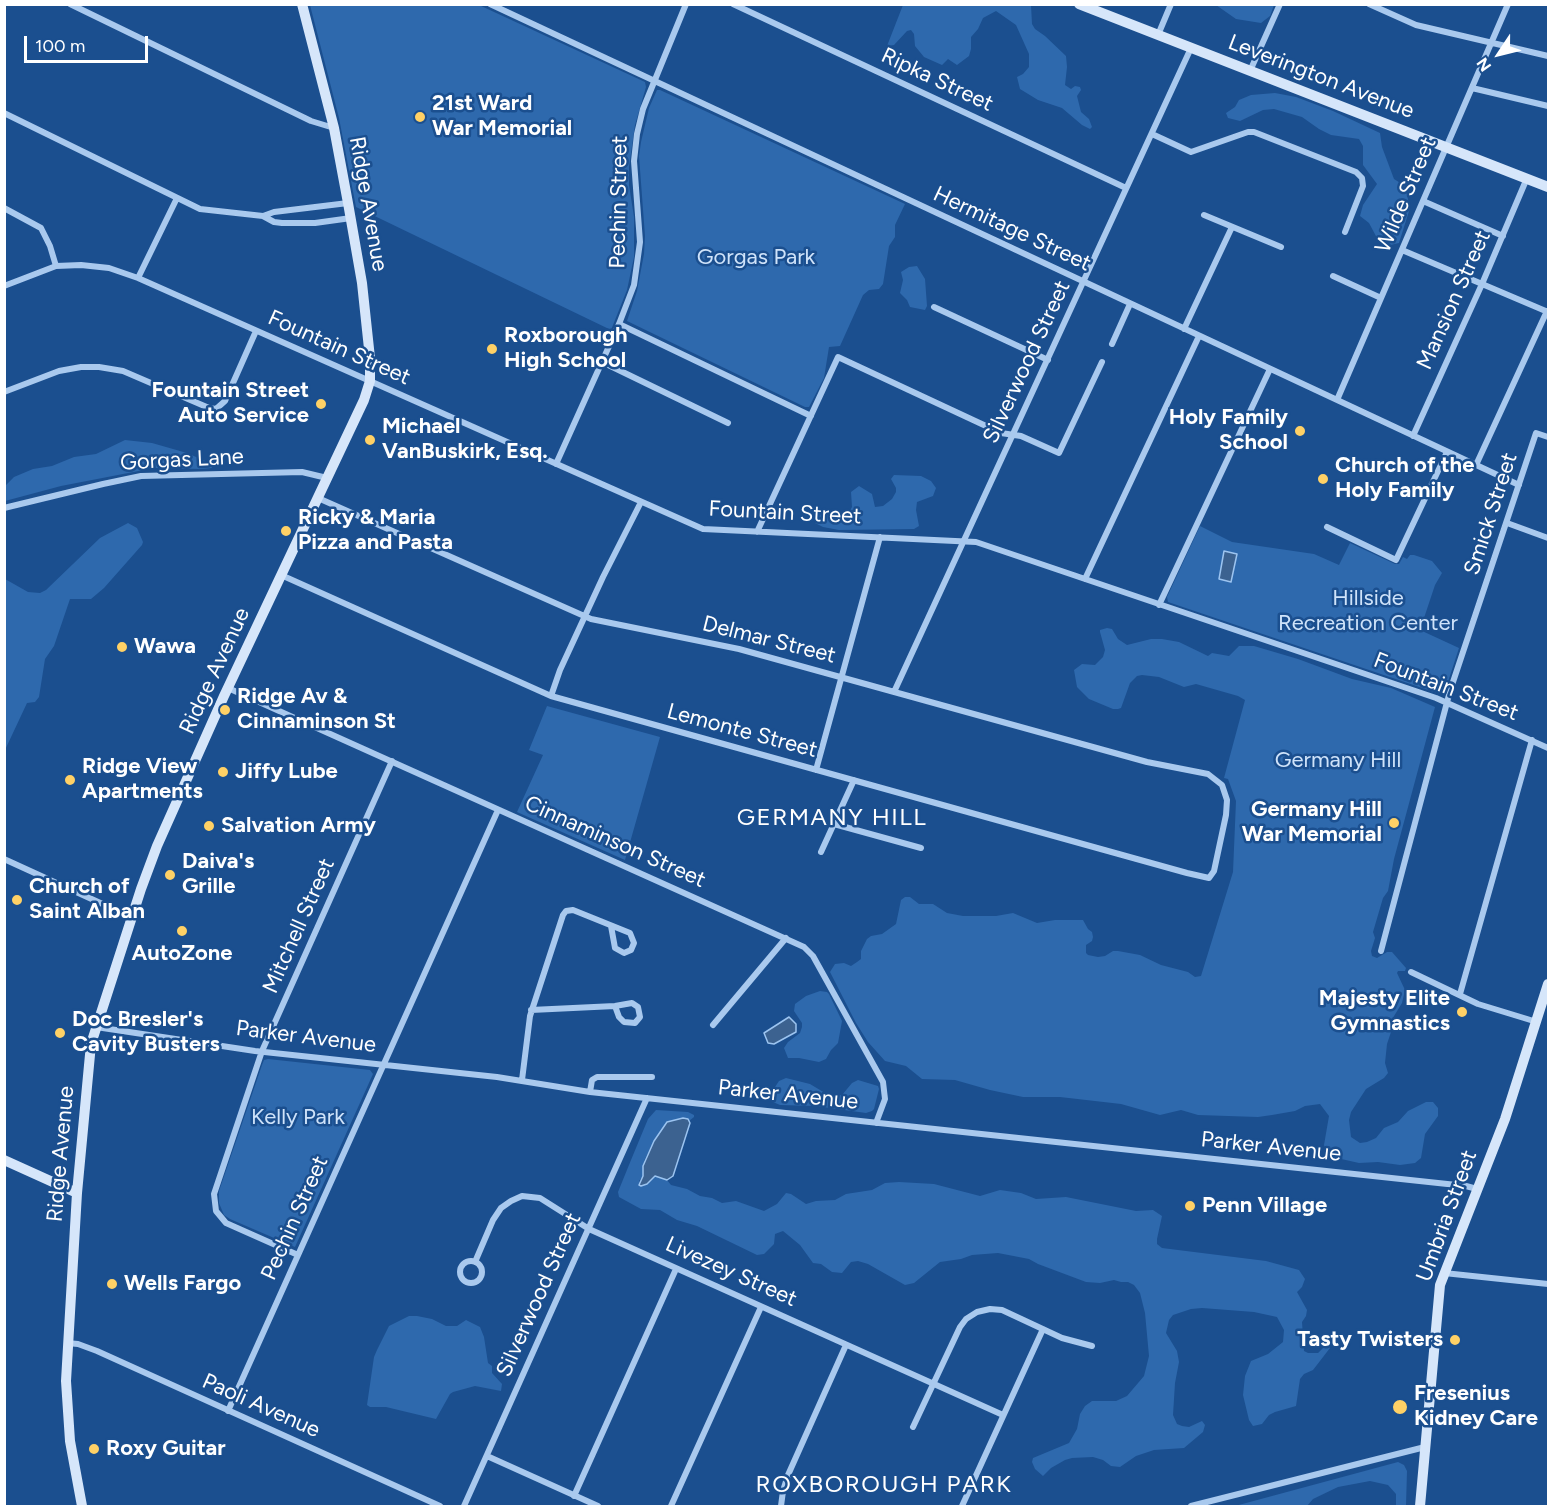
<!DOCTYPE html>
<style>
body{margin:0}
#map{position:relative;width:1553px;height:1511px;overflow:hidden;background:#1b4f8f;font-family:Figtree,sans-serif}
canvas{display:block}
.frame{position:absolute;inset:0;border:6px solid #fff;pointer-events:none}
.north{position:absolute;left:1469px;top:24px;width:60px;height:60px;-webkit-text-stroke:4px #1b4f8f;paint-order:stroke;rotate:235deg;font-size:16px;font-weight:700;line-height:24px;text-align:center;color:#fff}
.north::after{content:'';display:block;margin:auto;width:21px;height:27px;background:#fff;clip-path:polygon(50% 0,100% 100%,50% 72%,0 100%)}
.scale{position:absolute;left:24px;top:36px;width:124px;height:27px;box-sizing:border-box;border:3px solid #fff;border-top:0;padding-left:8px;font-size:18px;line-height:21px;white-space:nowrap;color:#fff;-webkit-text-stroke:4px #1b4f8f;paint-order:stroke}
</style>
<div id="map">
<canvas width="1553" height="1511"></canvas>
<div class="frame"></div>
<div class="north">N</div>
<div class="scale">100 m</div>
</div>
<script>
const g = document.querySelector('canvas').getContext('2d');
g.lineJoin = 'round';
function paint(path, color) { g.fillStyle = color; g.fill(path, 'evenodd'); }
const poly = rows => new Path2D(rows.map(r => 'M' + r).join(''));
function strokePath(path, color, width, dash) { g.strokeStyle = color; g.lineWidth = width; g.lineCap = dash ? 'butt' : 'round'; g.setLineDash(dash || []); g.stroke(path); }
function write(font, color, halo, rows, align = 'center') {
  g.font = font + ' Figtree,sans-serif'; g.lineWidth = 5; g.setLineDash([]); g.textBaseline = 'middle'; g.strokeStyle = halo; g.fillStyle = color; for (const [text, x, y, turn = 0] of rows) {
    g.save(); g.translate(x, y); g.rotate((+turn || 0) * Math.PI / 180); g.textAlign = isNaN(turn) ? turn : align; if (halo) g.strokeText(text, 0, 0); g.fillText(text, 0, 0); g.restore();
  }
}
paint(poly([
 [310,5,479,5,645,82,646,87,635,125,629,167,629,185,634,217,634,257,627,290,611,330,356,207,339,118],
 [903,5,1031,5,1032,24,1035,29,1045,36,1066,56,1067,67,1065,85,1071,89,1075,86,1080,87,1081,90,1077,96,1081,112,1089,119,1092,127,1090,129,1082,125,1062,108,1038,100,1020,89,1017,77,1023,74,1029,67,1029,54,1016,25,996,11,983,18,978,29,971,37,971,49,969,56,957,65,948,59,942,65,924,57,915,46,914,34,911,30,907,31,894,45,887,46],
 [1216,5,1274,5,1270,16,1261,23,1236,19],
 [657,90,660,90,905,204,895,225,895,237,889,246,883,284,879,289,869,290,863,295,840,346,829,347,824,378,809,407,805,407,627,321,637,291,644,254,645,236,639,156,641,142,649,108],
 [1275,93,1296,97,1333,111,1380,133,1382,147,1394,179,1405,186,1410,208,1399,243,1386,246,1377,238,1369,223,1360,216,1363,205,1377,184,1363,165,1363,146,1359,139,1331,135,1319,129,1302,117,1274,109,1263,110,1240,121,1228,118,1226,113,1235,107,1239,100,1251,95],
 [917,266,925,279,927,306,925,310,910,307,907,300,900,293,903,280,901,272,909,267],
 [125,440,152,443,187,453,212,464,212,468,201,469,154,468,61,486,5,501,5,486,14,477,33,469,52,466,74,457,96,454],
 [894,475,921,476,931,481,936,488,933,496,917,502,916,510,919,526,914,529,839,530,823,527,815,523,815,517,821,512,833,517,848,514,852,507,851,492,859,486,872,494,875,507,883,506,892,499,896,492,896,488,891,479],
 [128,523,137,528,143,542,142,545,104,588,91,599,70,599,54,646,45,659,39,697,35,702,27,703,5,750,5,579,28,592,40,593,46,590,100,538],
 [1200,526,1232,542,1314,554,1339,565,1350,543,1395,564,1399,564,1403,557,1407,559,1410,555,1414,555,1432,561,1442,573,1435,585,1420,630,1459,648,1445,691,1440,694,1168,602,1167,597],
 [1107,628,1112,629,1118,639,1127,645,1151,639,1162,639,1179,642,1208,656,1212,653,1229,656,1239,646,1254,646,1298,659,1352,679,1391,688,1435,707,1394,859,1388,891,1383,898,1373,932,1375,938,1371,951,1372,956,1377,958,1387,952,1392,952,1406,968,1405,971,1398,971,1397,973,1405,990,1402,1003,1391,1021,1392,1029,1387,1044,1385,1063,1388,1073,1384,1078,1366,1089,1351,1112,1349,1120,1351,1137,1360,1143,1367,1142,1376,1138,1384,1128,1398,1122,1408,1111,1426,1102,1433,1102,1438,1108,1438,1116,1425,1134,1421,1158,1415,1163,1400,1165,1378,1162,1359,1163,1328,1156,1324,1145,1329,1116,1320,1104,1305,1106,1295,1111,1272,1115,1258,1117,1198,1115,1181,1110,1160,1115,1121,1104,1060,1097,1023,1097,990,1090,955,1080,922,1079,906,1066,885,1061,868,1042,856,1023,830,972,835,964,844,963,851,966,857,962,861,959,861,951,867,939,871,936,882,934,896,924,901,900,905,897,910,897,919,904,933,904,947,913,963,916,996,916,1013,913,1037,923,1055,920,1083,920,1088,929,1092,932,1093,937,1092,941,1086,945,1086,953,1088,955,1098,957,1105,956,1113,951,1118,951,1140,955,1161,965,1188,972,1195,977,1201,976,1233,872,1236,801,1228,779,1224,778,1245,700,1238,696,1196,684,1184,687,1159,677,1142,675,1137,676,1130,683,1121,708,1118,709,1113,709,1089,699,1077,687,1074,670,1082,664,1095,665,1103,657,1105,650,1100,632,1100,630],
 [547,706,660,737,625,860,517,812,543,755,529,750],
 [820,991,827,992,829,994,842,1021,838,1043,831,1050,826,1059,819,1062,799,1058,788,1058,784,1048,788,1042,800,1033,802,1027,802,1023,794,1011,795,1004,806,996],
 [268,1059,370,1070,373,1074,295,1247,230,1219,224,1215,219,1203,219,1191,262,1065,264,1060],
 [786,1078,810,1084,825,1093,835,1096,842,1095,852,1083,858,1080,878,1086,879,1089,874,1109,872,1111,866,1113,816,1106,780,1105,766,1099,768,1089,775,1087,779,1081],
 [656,1110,688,1112,694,1115,694,1117,689,1121,683,1118,667,1122,654,1141,644,1161,643,1176,639,1181,643,1186,655,1176,657,1177,667,1180,671,1185,687,1189,700,1196,712,1198,722,1203,736,1201,764,1211,777,1204,786,1193,791,1194,806,1204,816,1201,835,1200,846,1194,872,1190,885,1183,899,1182,934,1184,980,1196,1000,1190,1021,1193,1036,1199,1066,1197,1136,1211,1153,1210,1162,1216,1157,1239,1157,1244,1162,1248,1266,1261,1299,1270,1305,1279,1302,1287,1297,1292,1307,1310,1306,1316,1302,1322,1304,1351,1308,1353,1318,1353,1327,1344,1330,1348,1313,1370,1304,1374,1300,1379,1296,1406,1275,1412,1269,1415,1262,1424,1253,1426,1249,1420,1243,1395,1245,1376,1251,1361,1268,1354,1283,1342,1284,1330,1277,1317,1254,1312,1202,1308,1191,1309,1173,1315,1169,1320,1166,1333,1177,1351,1179,1362,1175,1383,1173,1415,1177,1424,1182,1426,1189,1427,1202,1421,1205,1425,1203,1432,1184,1448,1154,1450,1136,1456,1120,1467,1111,1466,1103,1460,1093,1457,1072,1458,1065,1460,1051,1468,1043,1476,1035,1469,1032,1462,1033,1458,1069,1443,1077,1429,1080,1414,1085,1406,1092,1401,1116,1401,1127,1396,1144,1376,1149,1356,1145,1313,1140,1293,1134,1285,1128,1282,1121,1282,1114,1280,1100,1283,1086,1282,1038,1264,1029,1259,998,1253,972,1255,961,1259,940,1262,914,1283,905,1285,868,1264,858,1261,851,1262,842,1273,832,1272,821,1264,813,1263,800,1245,783,1231,775,1234,774,1244,764,1254,757,1255,697,1226,677,1220,660,1210,641,1209,619,1197,618,1192,631,1160,648,1119],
 [409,1316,417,1316,432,1319,446,1326,457,1326,466,1320,480,1327,484,1337,488,1363,492,1366,492,1373,502,1384,501,1391,475,1386,453,1392,450,1394,436,1419,386,1407,370,1407,367,1405,374,1357,377,1350,389,1326],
 [1398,1462,1404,1465,1407,1471,1406,1506,1396,1506,1396,1494,1388,1485,1370,1481,1338,1487,1313,1499,1307,1506,1235,1506]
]), '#2e69ad');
const water = poly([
 [1224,551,1237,554,1231,582,1219,579,1224,551],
 [789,1017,796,1024,796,1032,774,1044,768,1043,764,1033,789,1017],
 [683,1118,688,1119,690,1123,673,1176,667,1180,655,1176,647,1184,641,1186,639,1185,643,1176,643,1166,654,1141,667,1122,683,1118]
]);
paint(water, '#3c6290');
strokePath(water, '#9cc4f0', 1.5);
strokePath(poly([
 [70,4,311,121,334,128],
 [490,4,1519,485],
 [733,4,1126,188],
 [1369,4,1416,25,1548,56],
 [1158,35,1171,4],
 [1250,71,1280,4],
 [1472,88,1548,106],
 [4,113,200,209,263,216,274,222,282,223,315,223,351,218],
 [1152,134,1191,152,1248,132,1254,132,1356,172,1362,178,1363,186,1345,232],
 [1423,201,1503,236],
 [4,208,41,228,50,246,56,266],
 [1204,215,1281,247],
 [263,216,274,212,348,203],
 [1402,250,1548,312],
 [1333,276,1381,298],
 [138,278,177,198],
 [4,286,56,266,81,265,109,268,138,278,703,529,976,542,1436,698,1548,748],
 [934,307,1048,360],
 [619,324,811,416],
 [1184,329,1232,227],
 [1112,344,1130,304],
 [602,362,728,423],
 [4,392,59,371,81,367,99,367,123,371,209,408,216,409,225,401,256,331],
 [1337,400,1508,4],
 [1413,436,1482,284,1527,178],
 [556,464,619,324,634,285,640,242,634,161,637,134,643,109,686,4],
 [1476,465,1547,311],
 [4,508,103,484,141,476,302,472,327,478],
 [1507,523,1548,538],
 [1327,527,1396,560,1447,452],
 [757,532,838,357,1001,433,1021,436,1059,453,1102,362],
 [281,575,551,696,1187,873,1209,878,1214,871,1226,815,1227,800,1222,785,1208,774,1147,762,739,649,591,619,318,498],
 [1085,579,1199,336],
 [1159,605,1270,369],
 [228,688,804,947,813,956,883,1082,885,1099,876,1123],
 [894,692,1191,48],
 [551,696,560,670,603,577,641,502],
 [816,770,880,537],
 [834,824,921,848],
 [821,852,854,780],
 [4,859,131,917],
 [1381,951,1450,691,1536,433,1548,437],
 [1411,972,1478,1004,1537,1022],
 [1460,994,1532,740],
 [531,1010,615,1006,632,1003,638,1007,640,1017,635,1023,624,1022,619,1017,615,1006],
 [713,1025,786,938],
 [96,1027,255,1051,497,1077,590,1092,1466,1186,1477,1189],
 [522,1080,530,1016,563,915,566,911,573,910,630,933,634,943,631,950,624,953,615,948,611,926],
 [590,1092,592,1080,597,1077,652,1077],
 [298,1255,226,1223,216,1211,214,1194,262,1051,392,761],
 '460 1272a11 11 0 1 1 22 0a11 11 0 1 1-22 0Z',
 [475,1262,493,1220,501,1208,511,1201,522,1196,540,1198,589,1229,1003,1415],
 [1444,1273,1548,1284],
 [67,1343,78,1344,97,1351,440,1506],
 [228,1411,498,810],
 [913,1427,960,1327,966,1319,977,1312,990,1309,1002,1310,1062,1338,1092,1346],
 [487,1456,598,1506],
 [574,1496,676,1269],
 [464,1506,647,1098],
 [671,1506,761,1307],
 [781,1506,783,1491,788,1475,846,1345],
 [962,1506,1043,1329],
 [1191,1506,1425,1447]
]), '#a9c9ee', 6);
strokePath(poly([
 [1079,4,1548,187],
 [4,1160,77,1193],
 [82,1506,70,1441,66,1381,77,1193,91,1044,141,889,157,846,224,696,364,400,370,381,370,358,362,283,348,203,334,128,302,4],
 [1420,1506,1440,1285,1505,1119,1548,984]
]), '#d6e6fa', 10);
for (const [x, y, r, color] of [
 [420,117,6,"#ffd166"],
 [492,349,6,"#ffd166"],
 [321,404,6,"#ffd166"],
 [1300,431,6,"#ffd166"],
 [370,440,6,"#ffd166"],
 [1323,479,6,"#ffd166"],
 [286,531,6,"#ffd166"],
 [122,647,6,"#ffd166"],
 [225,710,6,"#ffd166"],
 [223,772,6,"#ffd166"],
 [70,780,6,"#ffd166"],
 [1394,823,6,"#ffd166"],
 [209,826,6,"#ffd166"],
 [170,875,6,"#ffd166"],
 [17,900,6,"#ffd166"],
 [182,931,6,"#ffd166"],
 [1462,1012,6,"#ffd166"],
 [60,1033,6,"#ffd166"],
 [1190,1206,6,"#ffd166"],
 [112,1284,6,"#ffd166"],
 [1455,1340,6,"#ffd166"],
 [1400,1407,8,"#ffd166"],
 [94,1449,6,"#ffd166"]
]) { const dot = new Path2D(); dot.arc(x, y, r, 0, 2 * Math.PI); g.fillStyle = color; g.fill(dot); strokePath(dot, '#1b4f8f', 2); }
write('22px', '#fff', '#1b4f8f', [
 ["Leverington Avenue",1321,77,21],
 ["Ripka Street",937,80,25],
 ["Wilde Street",1406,195,-67],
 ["Pechin Street",619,202,-89],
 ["Ridge Avenue",368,204,80],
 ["Hermitage Street",1012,229,25],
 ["Mansion Street",1454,300,-66],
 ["Fountain Street",339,348,24],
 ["Silverwood Street",1027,362,-65],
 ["Gorgas Lane",182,460,-3],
 ["Fountain Street",785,513,3],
 ["Smick Street",1491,514,-72],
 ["Delmar Street",769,640,14],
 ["Ridge Avenue",215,671,-65],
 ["Fountain Street",1446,687,21],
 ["Lemonte Street",742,731,15],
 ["Cinnaminson Street",615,842,24],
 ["Mitchell Street",299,926,-66],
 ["Parker Avenue",306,1037,7],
 ["Parker Avenue",788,1095,6],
 ["Parker Avenue",1271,1147,6],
 ["Ridge Avenue",61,1154,-85],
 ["Umbria Street",1447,1216,-70],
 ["Pechin Street",295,1218,-66],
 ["Livezey Street",731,1272,24],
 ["Silverwood Street",539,1295,-66],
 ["Paoli Avenue",261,1406,24]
]);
write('bold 22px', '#fff', '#1b4f8f', [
 ["21st Ward",432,104],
 ["War Memorial",432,129],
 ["Roxborough",504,336],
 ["High School",504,361],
 ["Fountain Street",309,391,"right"],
 ["Auto Service",309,416,"right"],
 ["Holy Family",1288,418,"right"],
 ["School",1288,443,"right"],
 ["Michael",382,427],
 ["VanBuskirk, Esq.",382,452],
 ["Church of the",1335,466],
 ["Holy Family",1335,491],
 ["Ricky & Maria",298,518],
 ["Pizza and Pasta",298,543],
 ["Wawa",134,647],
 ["Ridge Av &",237,697],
 ["Cinnaminson St",237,722],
 ["Ridge View",82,767],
 ["Apartments",82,792],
 ["Jiffy Lube",235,772],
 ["Germany Hill",1382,810,"right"],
 ["War Memorial",1382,835,"right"],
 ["Salvation Army",221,826],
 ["Daiva's",182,862],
 ["Grille",182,887],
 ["Church of",29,887],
 ["Saint Alban",29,912],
 ["AutoZone",182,954,"center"],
 ["Majesty Elite",1450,999,"right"],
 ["Gymnastics",1450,1024,"right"],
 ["Doc Bresler's",72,1020],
 ["Cavity Busters",72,1045],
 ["Penn Village",1202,1206],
 ["Wells Fargo",124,1284],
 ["Tasty Twisters",1443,1340,"right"],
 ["Fresenius",1414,1394],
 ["Kidney Care",1414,1419],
 ["Roxy Guitar",106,1449]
], 'left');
write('22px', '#cfe3fa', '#1b4f8f', [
 ["Gorgas Park",756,258],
 ["Hillside",1368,599],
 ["Recreation Center",1368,624],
 ["Germany Hill",1338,761],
 ["Kelly Park",298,1118]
]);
g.letterSpacing = '1.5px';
write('24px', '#fff', '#1b4f8f', [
 ["GERMANY HILL",832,818],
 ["ROXBOROUGH PARK",884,1485]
]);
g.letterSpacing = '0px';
</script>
